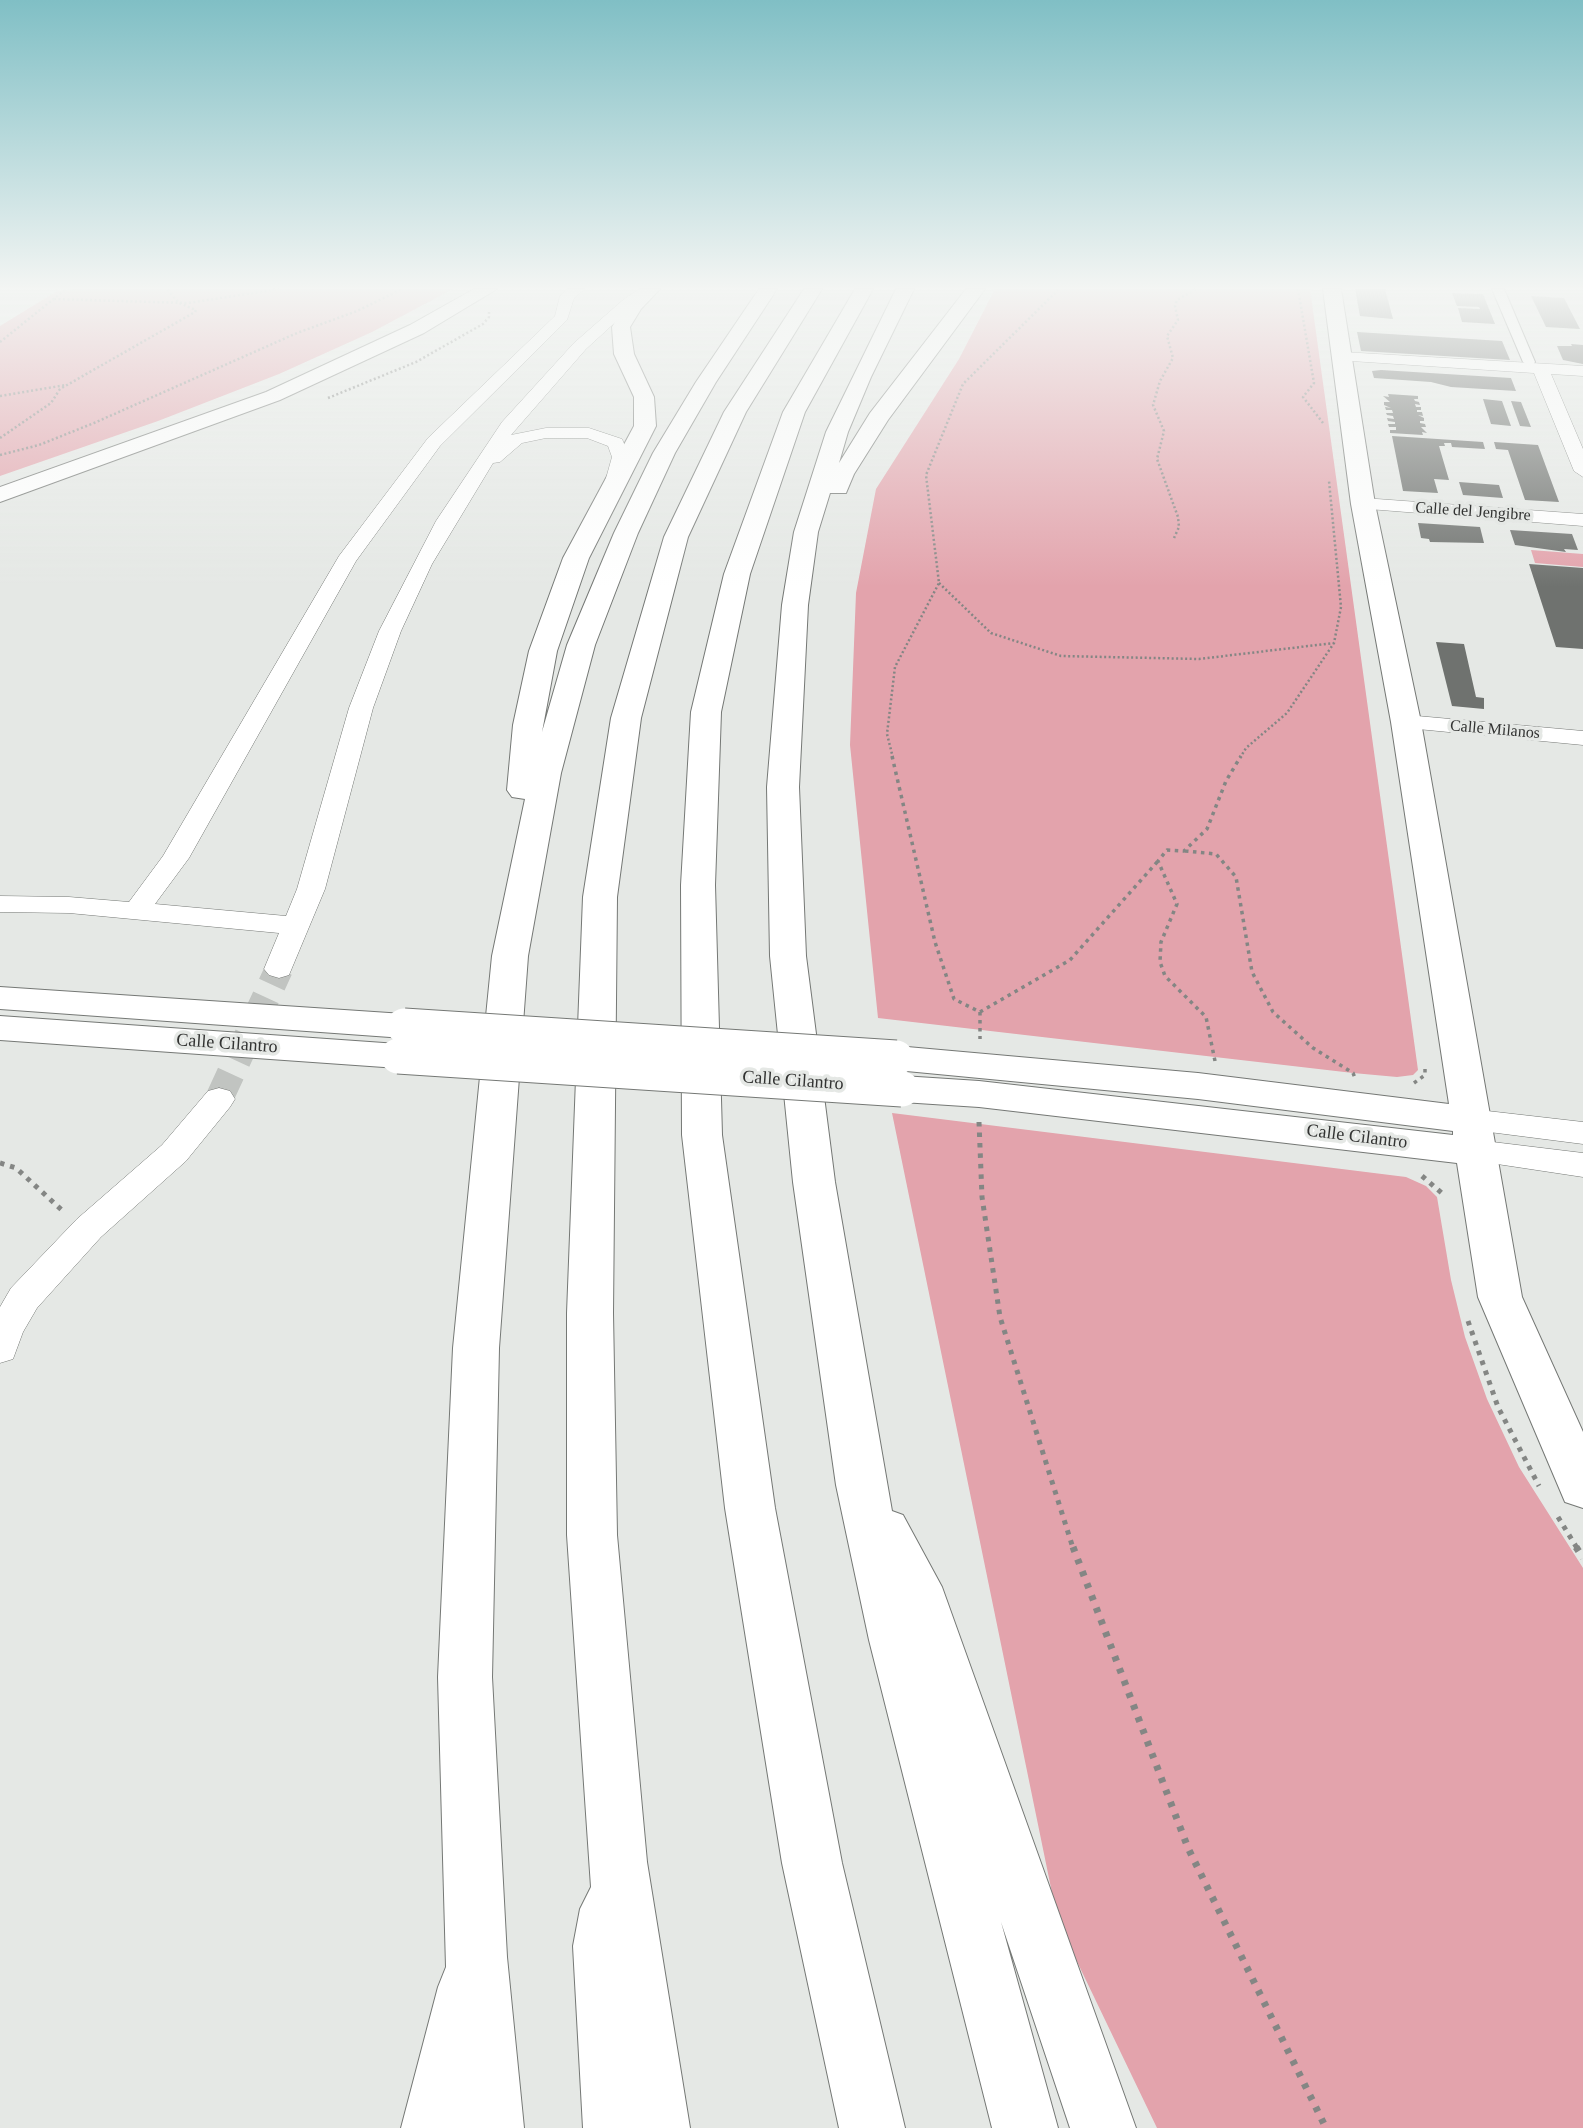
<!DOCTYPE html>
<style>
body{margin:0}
canvas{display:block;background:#e5e8e5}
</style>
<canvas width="1583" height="2128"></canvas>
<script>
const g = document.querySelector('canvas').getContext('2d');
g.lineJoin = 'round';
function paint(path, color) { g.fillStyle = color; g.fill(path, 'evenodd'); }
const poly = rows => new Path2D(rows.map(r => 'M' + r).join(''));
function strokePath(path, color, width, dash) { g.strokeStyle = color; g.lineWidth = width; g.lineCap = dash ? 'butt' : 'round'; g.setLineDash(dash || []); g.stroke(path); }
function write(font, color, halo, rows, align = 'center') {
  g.font = font + ' Georgia,serif'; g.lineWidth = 7; g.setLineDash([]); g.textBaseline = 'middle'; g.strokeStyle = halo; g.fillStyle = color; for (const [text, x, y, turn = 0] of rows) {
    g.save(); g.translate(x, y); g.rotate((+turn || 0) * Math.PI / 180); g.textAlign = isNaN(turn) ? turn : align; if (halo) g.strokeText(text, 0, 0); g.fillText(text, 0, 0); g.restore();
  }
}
paint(poly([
 [76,289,453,289,372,332,279,374,158,421,0,476,0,326,57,291],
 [995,289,1310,289,1418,1070,1413,1075,1397,1077,1353,1073,878,1018,850,745,856,593,876,489,959,359],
 [1531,550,1583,554,1583,567,1535,563],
 [892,1113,1406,1177,1426,1186,1437,1197,1451,1280,1465,1337,1487,1399,1519,1467,1583,1568,1583,2128,1157,2128,1058,1922]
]), '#e3a3ac');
paint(poly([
 [1355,289,1385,289,1393,319,1360,316],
 [1452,293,1483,294,1495,324,1462,322,1458,308,1480,309,1479,307,1457,306],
 [1531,296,1564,298,1580,329,1546,327],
 [1357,332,1502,341,1510,360,1361,351],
 [1571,344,1583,345,1583,364,1563,360,1557,346,1572,346],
 [1381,370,1511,378,1516,391,1451,387,1431,382,1374,378,1372,371],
 [1388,394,1418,396,1418,399,1414,399,1415,401,1419,402,1420,405,1415,404,1416,407,1421,407,1421,410,1417,410,1417,412,1422,412,1423,416,1418,415,1424,418,1424,421,1420,421,1420,423,1425,424,1426,427,1421,427,1427,433,1422,432,1423,435,1390,433,1390,430,1396,430,1396,427,1389,427,1388,424,1395,424,1395,422,1388,421,1387,418,1394,419,1393,416,1387,415,1386,413,1393,413,1392,410,1386,410,1385,407,1391,408,1384,405,1384,402,1390,402,1383,396,1389,397],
 [1483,399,1502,401,1511,426,1491,424],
 [1511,401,1521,402,1531,427,1520,426],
 [1392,436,1483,442,1485,449,1452,447,1451,443,1444,443,1445,446,1439,446,1449,480,1434,479,1438,493,1403,491],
 [1494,442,1538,445,1559,502,1525,500,1508,450,1496,449],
 [1459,482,1499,485,1503,498,1463,495],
 [1418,523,1480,527,1484,543,1430,542,1429,539,1421,538],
 [1510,530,1572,534,1578,550,1564,549,1566,552,1515,545],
 [1529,564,1583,568,1583,649,1556,647],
 [1436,642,1464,644,1476,697,1484,698,1484,709,1452,706]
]), '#6f726f');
strokePath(poly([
 [219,1099,279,969]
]), '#c1c4c1', 28, [28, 14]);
const pedestrian = poly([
 [1492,289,1504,289,1535,362,1533,365,1529,366,1523,362,1492,289]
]);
const minor = poly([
 [567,289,585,289,574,298,567,320,440,446,356,561,189,858,155,904,286,916,297,889,349,708,379,631,436,521,502,422,574,343,623,300,639,289,657,289,633,306,586,349,511,435,546,428,589,428,622,439,630,457,621,486,607,486,605,482,612,457,608,446,587,438,546,438,522,443,500,462,493,463,432,564,401,631,373,708,325,889,289,975,279,978,269,975,264,969,279,933,69,913,0,912,0,896,69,897,129,902,163,856,339,556,428,438,555,316,560,296,567,289],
 [1342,352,1583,366,1583,376,1551,374,1583,449,1583,477,1574,471,1534,373,1336,360,1334,357,1342,352],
 [1363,498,1583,514,1583,526,1356,508,1353,504,1356,500,1363,498],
 [1406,715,1583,731,1583,745,1397,727,1394,722,1397,717,1406,715],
 [219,1088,230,1091,235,1099,230,1107,186,1161,101,1237,37,1308,23,1332,13,1359,0,1363,0,1307,11,1288,77,1219,162,1145,208,1091,219,1088],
 [1470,1109,1583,1122,1583,1144,1458,1128,1454,1120,1458,1112,1470,1109],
 [1476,1140,1583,1153,1583,1177,1464,1159,1459,1151,1464,1143,1476,1140]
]);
const tertiary = poly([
 [1323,289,1341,289,1375,504,1421,722,1522,1297,1583,1432,1583,1508,1565,1502,1478,1297,1457,1163,979,1107,902,1102,888,1098,882,1089,888,1080,902,1076,979,1081,1453,1135,1453,1131,1198,1099,896,1070,882,1067,877,1058,882,1049,896,1046,1198,1073,1449,1104,1391,722,1351,504,1323,289],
 [0,987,404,1014,417,1018,423,1026,417,1034,404,1038,0,1009,0,987],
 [0,1016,398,1044,412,1047,417,1056,412,1065,398,1068,0,1040,0,1016]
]);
const secondary = poly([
 [474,289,497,289,424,333,280,400,0,502,0,487,266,392,410,325,474,289]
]);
const motorway = poly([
 [640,289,660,289,641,309,630,327,634,354,654,397,656,426,589,558,557,651,542,732,567,645,614,533,653,453,696,382,759,289,777,289,716,382,675,453,638,533,595,645,561,773,528,956,499,1348,492,1677,507,1957,524,2128,401,2128,438,1987,446,1967,438,1677,453,1348,492,956,525,799,512,797,507,790,513,725,529,651,563,558,634,426,634,397,614,354,612,327,627,302,640,289],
 [804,289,822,289,746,412,688,537,641,718,617,897,613,1313,617,1535,647,1862,690,2128,583,2128,573,1946,580,1909,591,1887,567,1535,567,1313,583,897,611,718,664,537,724,412,804,289],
 [855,289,873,289,805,412,750,574,721,712,715,885,722,1135,775,1508,842,1863,905,2128,839,2128,782,1863,725,1508,682,1135,681,885,691,712,724,574,783,412,855,289],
 [896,289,914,289,871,377,848,432,839,463,870,413,966,289,985,289,888,420,854,474,846,493,830,493,818,532,808,605,799,787,806,956,835,1182,892,1511,903,1515,942,1587,1136,2128,1070,2128,1001,1922,1058,2128,992,2128,869,1640,836,1485,793,1182,770,956,767,787,782,605,794,532,826,432,896,289]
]);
strokePath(pedestrian, '#757875', 2);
strokePath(minor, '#757875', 1);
strokePath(tertiary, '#757875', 2);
strokePath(secondary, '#757875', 2);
strokePath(motorway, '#757875', 2);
strokePath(poly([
 [1298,289,1314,383,1303,397,1323,423],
 [54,299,188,303,279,289],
 [0,342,66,289],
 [0,396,66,385],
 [328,398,416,362,483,324,489,317,489,312],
 [0,438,51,403,60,389,195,312,196,310,179,303,167,289],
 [0,455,39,445,94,423,297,333,357,311,402,289],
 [1174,538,1179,527,1178,517,1157,459,1164,431,1153,405,1160,381,1173,358,1167,336,1178,320,1175,306,1177,300,1196,289],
 [939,583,991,633,1061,656,1199,659,1334,643],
 [893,758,887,734,895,667,939,583,926,475,963,384,1059,289],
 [1240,758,1246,748,1287,713,1334,643,1341,607,1329,481]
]), '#848684', 2.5, [2, 2.5]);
strokePath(poly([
 [892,756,935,942,954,999,980,1012,1070,960,1158,861],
 [1185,851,1216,854,1236,877,1252,972,1273,1012,1313,1048,1353,1073,1355,1078],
 [980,1012,980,1039],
 [1215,1061,1206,1017,1165,976,1160,962,1161,942,1177,904,1158,861,1167,850,1184,851,1207,829,1226,781,1241,756],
 [1414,1083,1425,1075,1425,1066]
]), '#848684', 3.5, [3.5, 4.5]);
strokePath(poly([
 [979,1122,982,1197,1000,1317,1073,1548],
 [0,1163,16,1168,65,1213],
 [1422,1176,1444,1195],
 [1468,1321,1498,1407,1539,1486],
 [1558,1517,1577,1548]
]), '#848684', 5, [4.5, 6]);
strokePath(poly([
 [1073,1547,1188,1848,1326,2128],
 [1576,1547,1583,1558]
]), '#848684', 7, [5, 8]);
paint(pedestrian, '#fff');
paint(minor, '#fff');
paint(tertiary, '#fff');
paint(secondary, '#fff');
paint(motorway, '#fff');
const tertiaryBridge = poly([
 [404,1026,896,1058],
 [398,1056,902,1089]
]);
strokePath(tertiaryBridge, '#757875', 37, []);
strokePath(tertiaryBridge, '#fff', 35);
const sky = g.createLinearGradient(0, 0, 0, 587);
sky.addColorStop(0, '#80bfc5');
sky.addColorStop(0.49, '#f3f5f3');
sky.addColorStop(1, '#f3f5f300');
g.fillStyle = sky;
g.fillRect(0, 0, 1583, 587);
write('16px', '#323332', '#e5e8e5', [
 ["Calle del Jengibre",1473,512,4],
 ["Calle Milanos",1495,730,5]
]);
write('18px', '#323332', '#e5e8e5', [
 ["Calle Cilantro",227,1044,4],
 ["Calle Cilantro",793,1081,4],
 ["Calle Cilantro",1357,1137,7]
]);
</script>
